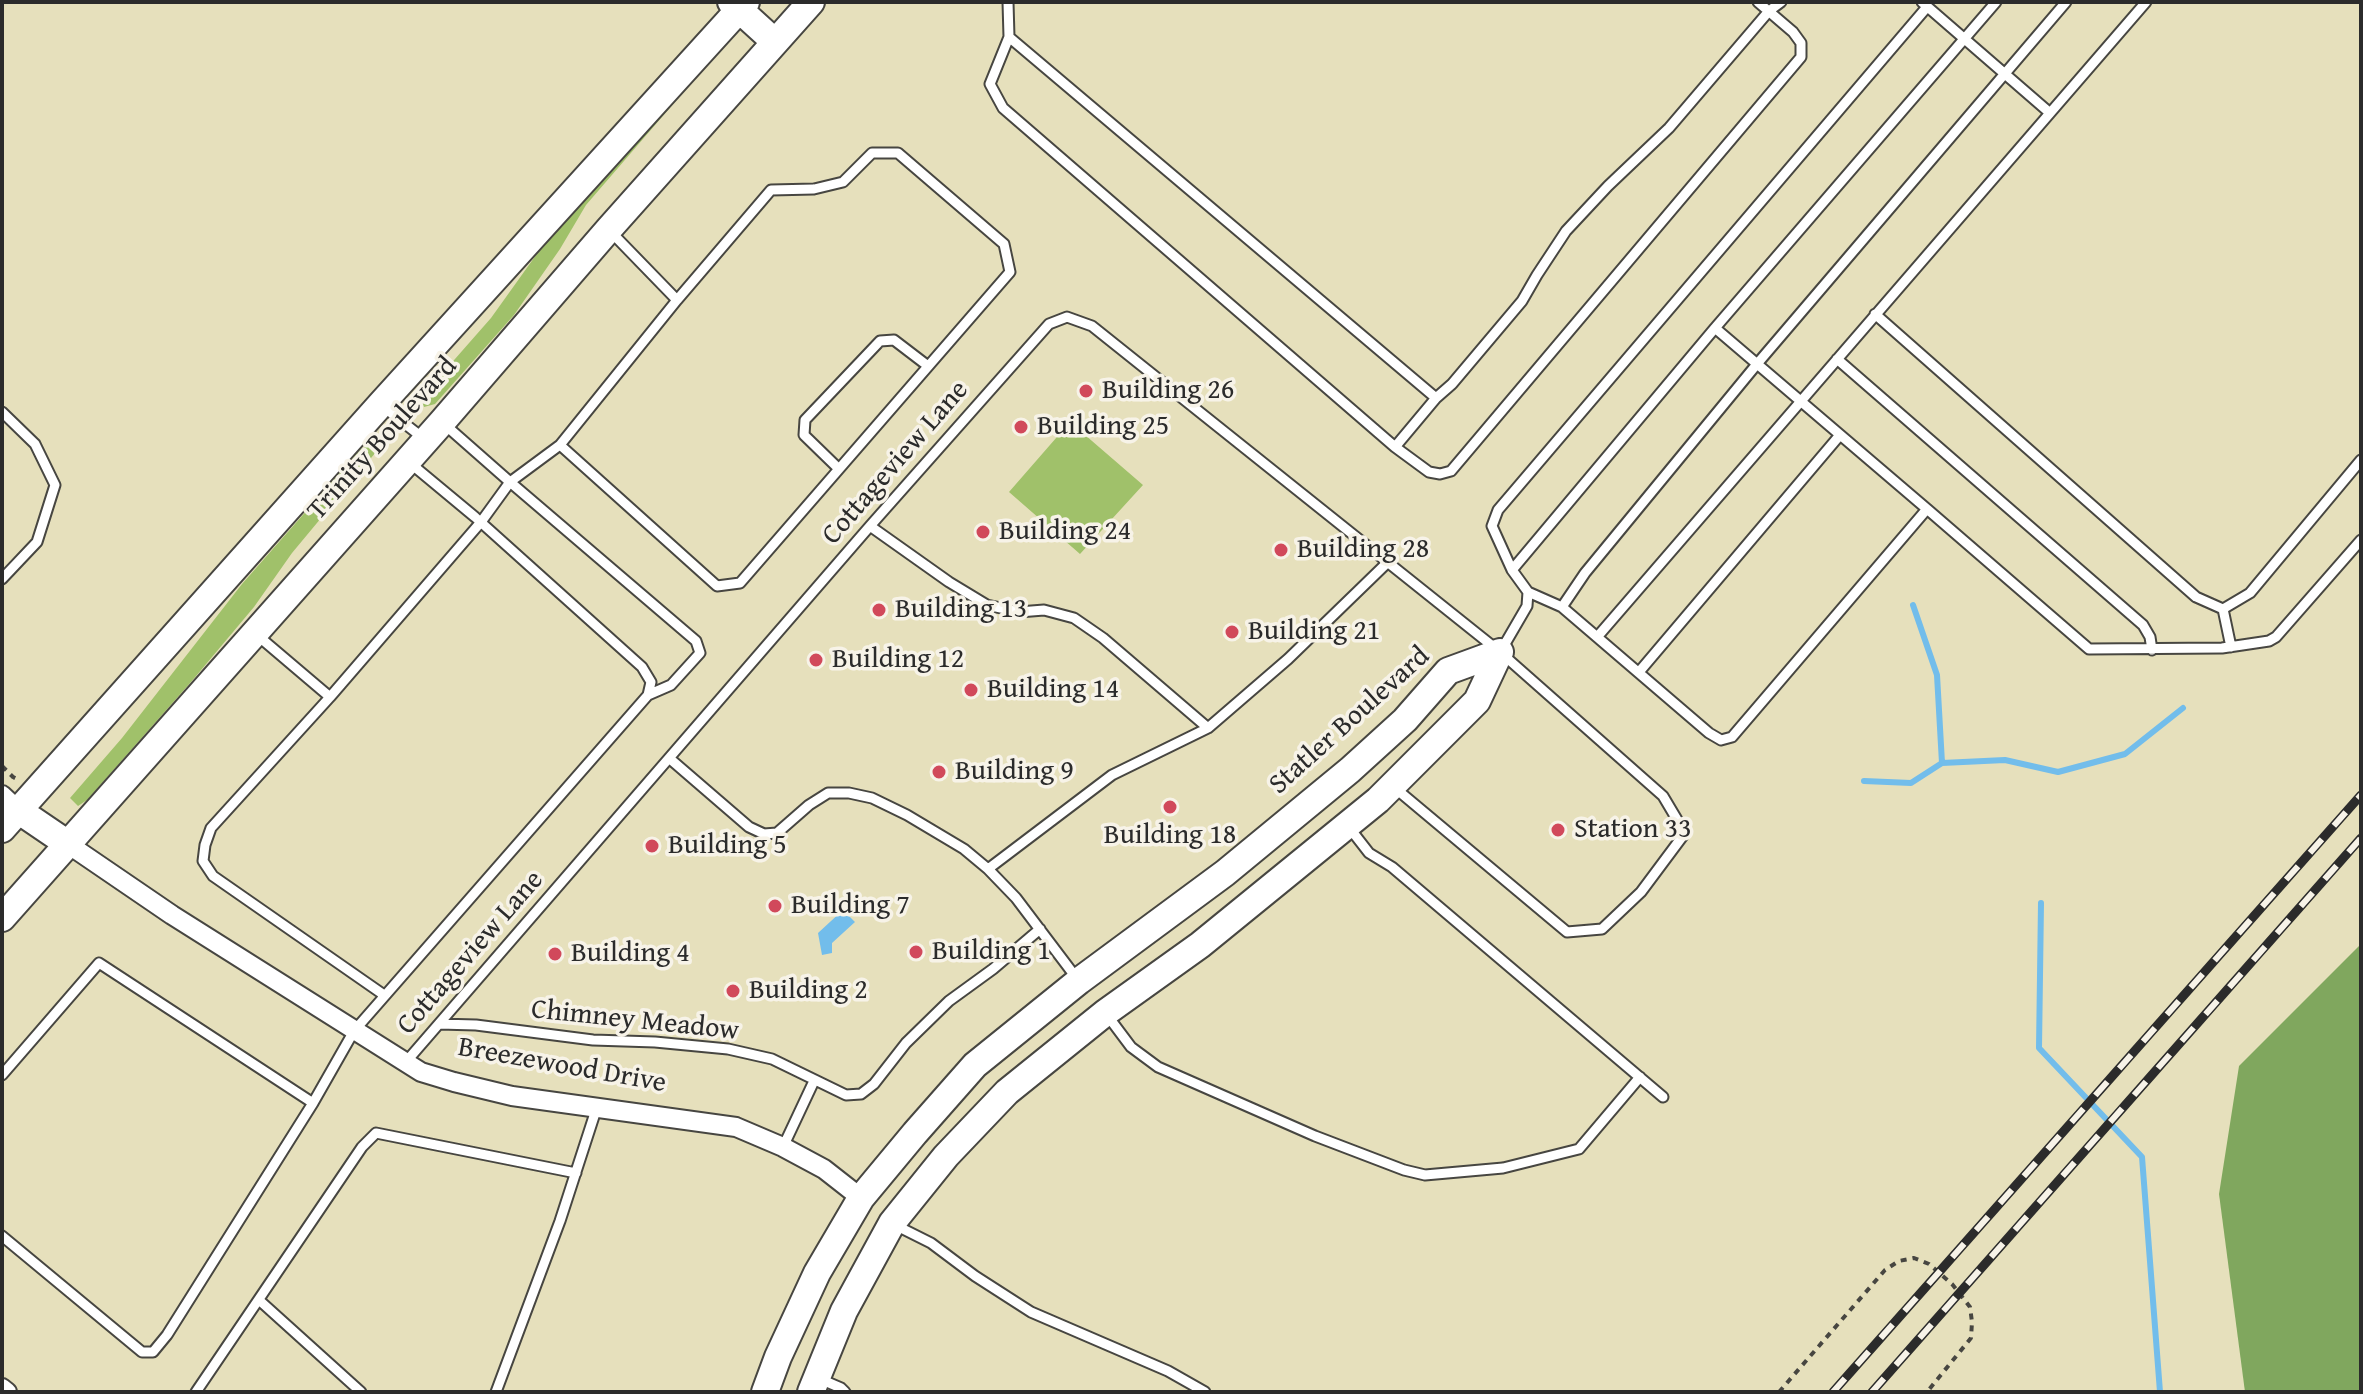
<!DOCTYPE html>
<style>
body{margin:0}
#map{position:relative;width:2363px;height:1394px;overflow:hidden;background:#e6e0bc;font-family:"Gentium Book Plus",serif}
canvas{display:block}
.frame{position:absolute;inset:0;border:4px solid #2b2b2b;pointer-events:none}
</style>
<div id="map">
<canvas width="2363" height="1394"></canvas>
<div class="frame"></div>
</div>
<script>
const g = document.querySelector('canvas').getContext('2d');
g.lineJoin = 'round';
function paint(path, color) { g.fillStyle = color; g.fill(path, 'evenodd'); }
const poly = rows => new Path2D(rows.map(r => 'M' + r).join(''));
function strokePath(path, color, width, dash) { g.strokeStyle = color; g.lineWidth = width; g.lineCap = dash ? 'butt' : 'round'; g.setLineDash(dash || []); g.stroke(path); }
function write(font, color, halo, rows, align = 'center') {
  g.font = font + ' "Gentium Book Plus",serif'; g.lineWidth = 7; g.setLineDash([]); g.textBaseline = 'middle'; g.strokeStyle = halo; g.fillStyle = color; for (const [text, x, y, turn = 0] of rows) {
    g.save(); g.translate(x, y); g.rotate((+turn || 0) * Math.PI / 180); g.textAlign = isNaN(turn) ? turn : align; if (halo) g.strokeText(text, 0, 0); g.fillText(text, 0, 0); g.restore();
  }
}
paint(poly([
 [725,44,586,205,560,249,514,315,435,404,424,407,422,402,433,384,491,318,554,230],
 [1070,422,1143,485,1080,554,1009,492],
 [375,442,378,445,376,452,292,553,254,607,191,682,87,800,78,806,70,798,122,738,242,584,361,449]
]), '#a0c16a');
paint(poly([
 [2361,944,2361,1392,2245,1392,2219,1194,2239,1066]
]), '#80a75e');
paint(poly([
 [843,910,855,922,832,943,832,953,822,955,818,933]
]), '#72bdeb');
strokePath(poly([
 [1913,605,1937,675,1942,763],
 [1864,781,1911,783,1942,763,2005,760,2058,772,2125,754,2183,708],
 [2041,903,2039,1048,2142,1157,2160,1392]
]), '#72bdeb', 6);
const lane = poly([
 [1008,2,1009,37,990,84,1003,108,1395,447,1429,472,1440,474,1451,471,1801,57,1801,43,1793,32,1758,2],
 [1922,2,2050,113],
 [1927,7,1498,510,1492,526,1512,570,1528,592,1562,607,1709,733,1721,740,1732,737,1927,509,2089,649,2222,648,2269,641,2276,637,2361,540],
 [1009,37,1436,398,1395,447],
 [1875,314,2196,597,2223,609,2250,593,2361,460],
 [1837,359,2143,625,2150,637,2152,650],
 [1436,398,1452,384,1522,301,1537,275,1566,231,1608,186,1669,128,1769,11,1781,2],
 [381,405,423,438],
 [2,412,35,444,55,485,37,542,2,579],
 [443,423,510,482,560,445,717,586,740,583,1010,272,1004,244,898,153,872,153,843,182,814,189,771,190,677,300,611,232],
 [560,445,677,300],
 [839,469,804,435,805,420,880,341,894,340,928,366],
 [1927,509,1715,328,1996,2],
 [870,526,949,582,987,605,1019,612,1044,610,1074,618,1103,638,1208,728],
 [1512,570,1715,328],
 [1562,607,1585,573,1757,364,2066,2],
 [2223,609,2231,647],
 [257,635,330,697],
 [1598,636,2146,2],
 [1502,649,1527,606,1528,592],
 [1639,672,1840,435],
 [669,758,749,827,764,834,777,833,809,805,828,793,849,793,872,798,907,815,964,849,988,869,1016,898,1078,980],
 [1348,826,1369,853,1392,867,1663,1097],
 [988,869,1112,775,1208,728,1288,659,1388,562],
 [384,995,213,876,203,861,205,845,211,828,330,697,481,522,510,482,696,641,700,653,671,685,648,695],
 [1107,1015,1131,1047,1158,1067,1315,1136,1404,1170,1425,1175,1503,1168,1579,1149,1640,1077],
 [439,1024,476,1025,593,1040,655,1042,728,1049,772,1059,846,1095,861,1094,874,1084,906,1043,949,1001,993,969,1040,929],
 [405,1063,870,526,1049,324,1067,317,1092,326,1500,652,1663,796,1685,833,1641,892,1602,929,1567,932,1395,788],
 [2,1075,99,963,313,1103,354,1031,648,695,651,682,642,667,475,517,410,463],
 [783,1147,814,1081],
 [893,1224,931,1243,975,1276,1031,1312,1168,1371,1205,1392],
 [2,1236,142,1352,153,1352,167,1335,313,1103],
 [259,1300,361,1392],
 [820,1379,841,1388,845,1392],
 [196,1392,362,1147,376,1133,576,1173],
 [496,1392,560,1221,597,1107]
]);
const street = poly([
 [2,795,18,810],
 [68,844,172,915,421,1072,454,1082,512,1096,736,1127,783,1147,824,1169,861,1198],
 [2,1388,7,1392]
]);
const secondary = poly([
 [731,2,775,42],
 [18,810,68,844],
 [2,829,381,404,746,2],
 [2,918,442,422,608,230,811,2],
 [765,1392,778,1357,817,1273,861,1198,915,1133,975,1065,1079,981,1225,873,1350,770,1405,720,1448,671,1500,652],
 [811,1392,844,1311,892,1223,946,1156,1007,1092,1105,1013,1200,945,1378,800,1477,701,1500,652]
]);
strokePath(lane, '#474641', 13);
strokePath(street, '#474641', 22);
strokePath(secondary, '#474641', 30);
strokePath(poly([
 [2,766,13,777,19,780],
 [1779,1392,1885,1270,1899,1261,1914,1258,1929,1264,1952,1284,1970,1307,1972,1322,1971,1338,1927,1392]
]), '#474641', 4, [6, 6]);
strokePath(lane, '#fff', 9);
strokePath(street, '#fff', 18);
strokePath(secondary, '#fff', 26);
const rail = poly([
 [1833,1392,2361,795],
 [1872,1392,2361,838]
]);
strokePath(rail, '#2b2b2b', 9);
strokePath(rail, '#f7f3e8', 6, [18]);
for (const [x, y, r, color] of [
 [1086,391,8,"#d1495b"],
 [1021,427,8,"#d1495b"],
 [983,532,8,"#d1495b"],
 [1281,550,8,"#d1495b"],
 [879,610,8,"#d1495b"],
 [1232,632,8,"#d1495b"],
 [816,660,8,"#d1495b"],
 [971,690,8,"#d1495b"],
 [939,772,8,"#d1495b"],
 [1170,807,8,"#d1495b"],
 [1558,830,8,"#d1495b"],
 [652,846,8,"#d1495b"],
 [775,906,8,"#d1495b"],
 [916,952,8,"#d1495b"],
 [555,954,8,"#d1495b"],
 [733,991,8,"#d1495b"]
]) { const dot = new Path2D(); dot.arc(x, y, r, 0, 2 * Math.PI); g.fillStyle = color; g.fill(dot); strokePath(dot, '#f7f3e8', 3); }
write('28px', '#2b2b2b', '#f7f3e8', [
 ["Building 26",1102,391],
 ["Building 25",1037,427],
 ["Building 24",999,532],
 ["Building 28",1297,550],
 ["Building 13",895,610],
 ["Building 21",1248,632],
 ["Building 12",832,660],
 ["Building 14",987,690],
 ["Building 9",955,772],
 ["Station 33",1574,830],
 ["Building 18",1170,836,"center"],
 ["Building 5",668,846],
 ["Building 7",791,906],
 ["Building 1",932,952],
 ["Building 4",571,954],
 ["Building 2",749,991]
], 'left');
write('28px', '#2b2b2b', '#f7f3e8', [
 ["Trinity Boulevard",383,439,-48],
 ["Cottageview Lane",896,463,-49],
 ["Statler Boulevard",1350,721,-42],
 ["Cottageview Lane",471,953,-49],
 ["Chimney Meadow",635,1021,6],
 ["Breezewood Drive",562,1066,10]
]);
</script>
